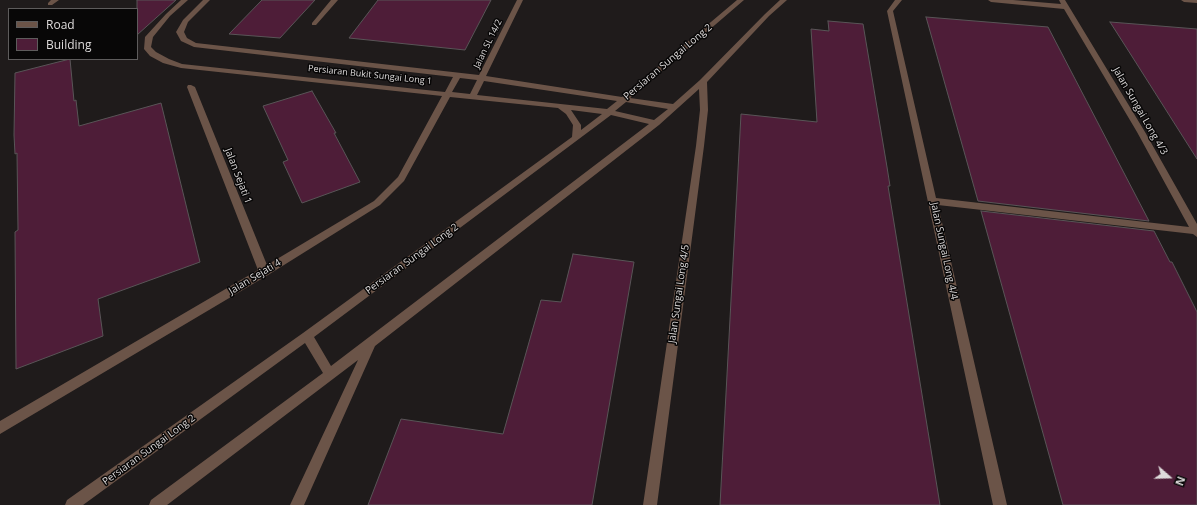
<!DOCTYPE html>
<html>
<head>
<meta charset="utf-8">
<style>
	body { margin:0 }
	#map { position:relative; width:1197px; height:505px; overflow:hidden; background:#1f1b1b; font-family:"Open Sans",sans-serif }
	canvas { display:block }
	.legend { position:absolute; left:8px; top:8px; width:130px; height:52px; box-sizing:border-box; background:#080707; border:1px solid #5e5c5c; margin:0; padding:5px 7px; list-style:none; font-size:12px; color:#dedbdb }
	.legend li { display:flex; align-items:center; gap:8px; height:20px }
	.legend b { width:20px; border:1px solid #5e5c5c }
	.north { position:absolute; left:1149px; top:457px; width:40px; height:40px; -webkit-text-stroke:3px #080707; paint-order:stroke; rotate:110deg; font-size:11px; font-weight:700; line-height:16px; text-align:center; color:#dedbdb }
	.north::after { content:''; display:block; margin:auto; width:14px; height:18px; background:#dedbdb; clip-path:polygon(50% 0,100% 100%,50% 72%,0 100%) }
</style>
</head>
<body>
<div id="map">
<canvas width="1197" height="505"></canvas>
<ul class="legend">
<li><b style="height:5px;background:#6b5448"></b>Road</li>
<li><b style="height:11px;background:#4e1d38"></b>Building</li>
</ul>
<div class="north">N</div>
</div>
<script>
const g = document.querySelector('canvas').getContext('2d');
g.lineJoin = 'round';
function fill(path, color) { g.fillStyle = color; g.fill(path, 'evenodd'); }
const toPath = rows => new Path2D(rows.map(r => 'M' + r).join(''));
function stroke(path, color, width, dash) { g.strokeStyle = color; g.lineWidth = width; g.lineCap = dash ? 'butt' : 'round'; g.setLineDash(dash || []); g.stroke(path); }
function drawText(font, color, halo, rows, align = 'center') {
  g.font = font + ' "Open Sans",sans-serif'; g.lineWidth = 3; g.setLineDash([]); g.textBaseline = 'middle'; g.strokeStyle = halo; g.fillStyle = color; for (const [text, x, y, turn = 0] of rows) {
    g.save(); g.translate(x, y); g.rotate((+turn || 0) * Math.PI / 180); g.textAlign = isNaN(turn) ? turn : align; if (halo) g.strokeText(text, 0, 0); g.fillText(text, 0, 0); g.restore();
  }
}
const building = toPath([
	[137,0,176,0,137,35,137,0],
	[262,0,315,0,280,38,229,34,262,0],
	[378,0,491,0,465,50,349,38,378,0],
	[926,17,1048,27,1149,221,978,201,926,17],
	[828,21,863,24,887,167,890,186,888,186,940,505,720,505,741,114,817,122,811,29,829,31,828,21],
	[1110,22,1197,29,1197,159,1133,58,1110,22],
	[70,59,74,101,76,100,79,126,161,103,200,262,98,299,103,336,16,369,15,232,18,230,17,153,15,154,14,135,15,73,70,59],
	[312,91,336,133,334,133,360,182,302,203,283,162,288,160,263,106,312,91],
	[981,211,1154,231,1170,262,1172,262,1197,312,1197,505,1063,505,981,211],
	[573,254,634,262,592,505,368,505,401,419,503,434,541,300,561,302,573,254]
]);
fill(building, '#4e1d38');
stroke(building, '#595557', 1);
fill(toPath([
	[51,0,59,0,52,5,48,5,48,3,51,0],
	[181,0,188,0,170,16,153,37,151,47,156,52,169,59,182,64,445,92,453,77,194,47,181,41,176,32,183,20,203,0,210,0,188,22,184,32,187,38,196,43,479,75,517,0,523,0,486,76,622,97,737,0,744,0,630,98,673,104,700,80,765,14,780,0,787,0,769,16,707,82,708,110,704,146,657,505,643,505,696,146,700,110,699,89,659,125,375,346,304,505,290,505,358,360,167,505,149,505,151,500,323,373,305,343,83,505,65,505,67,500,303,333,572,137,573,125,566,114,558,108,450,97,404,181,380,205,268,275,0,434,0,421,258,270,187,87,188,85,191,85,195,87,267,265,374,201,398,177,442,96,181,68,163,63,150,56,144,49,145,37,166,14,181,0],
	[460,78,477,80,470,94,452,92,460,78],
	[484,81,617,101,607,109,477,95,484,81],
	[626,102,668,109,654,120,615,111,626,102],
	[571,110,602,114,581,130,581,125,571,110],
	[611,115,649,124,331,366,314,337,611,115],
	[331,0,338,0,316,25,312,25,312,23,331,0],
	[895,0,902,0,893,11,936,198,1189,227,1137,132,1064,9,991,2,988,0,1013,0,1061,4,1059,0,1065,0,1145,132,1197,224,1197,237,1193,234,938,205,1007,505,993,505,887,11,895,0],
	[1181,0,1197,0,1197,3,1184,2,1181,0]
]), '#6b5448');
drawText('9px', '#dedbdb', '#080707', [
	["Jalan SL 14/2",488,44,-64],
	["Persiaran Bukit Sungai Long 1",370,75,6]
]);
drawText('10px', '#dedbdb', '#080707', [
	["Persiaran Sungai Long 2",668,62,-40],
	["Jalan Sungai Long 4/3",1140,111,60],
	["Jalan Sejati 1",238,176,69],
	["Jalan Sungai Long 4/4",944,251,78],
	["Persiaran Sungai Long 2",412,259,-36],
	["Jalan Sejati 4",255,277,-31],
	["Jalan Sungai Long 4/5",679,294,-82],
	["Persiaran Sungai Long 2",149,450,-36]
]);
</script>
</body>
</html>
